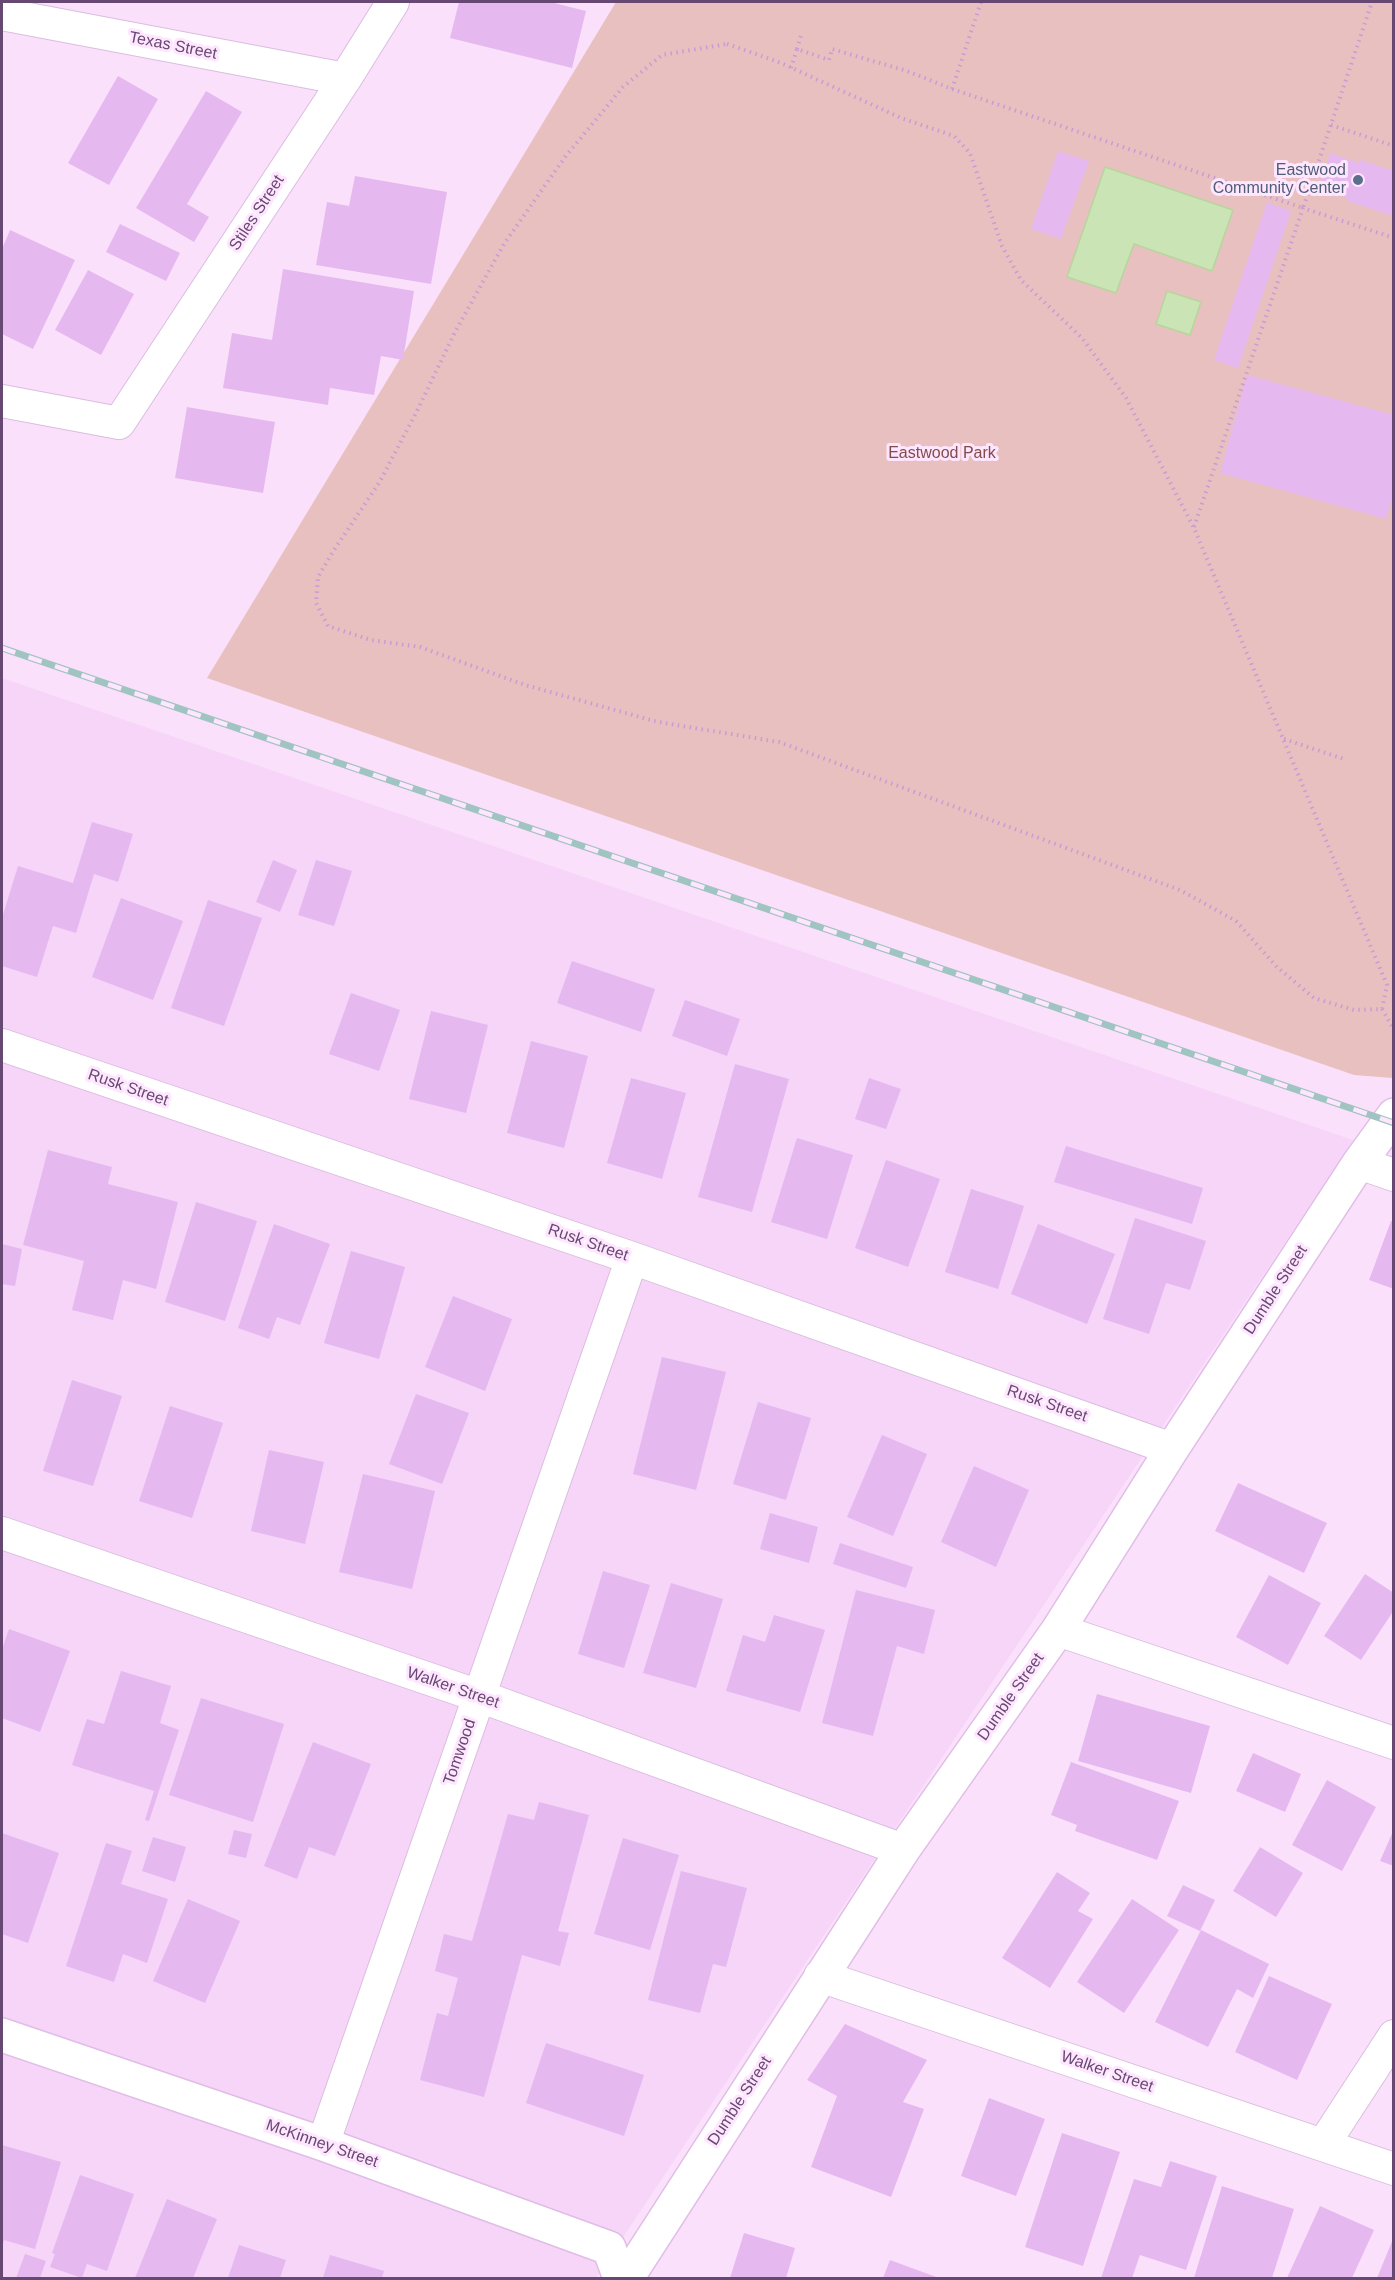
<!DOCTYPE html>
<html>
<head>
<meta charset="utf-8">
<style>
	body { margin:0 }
	#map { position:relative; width:1395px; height:2280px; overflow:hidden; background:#fbe0fb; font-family:Helvetica,sans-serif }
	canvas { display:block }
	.frame { position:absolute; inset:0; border:3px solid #674872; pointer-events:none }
</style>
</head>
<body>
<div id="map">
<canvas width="1395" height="2280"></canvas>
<div class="frame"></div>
</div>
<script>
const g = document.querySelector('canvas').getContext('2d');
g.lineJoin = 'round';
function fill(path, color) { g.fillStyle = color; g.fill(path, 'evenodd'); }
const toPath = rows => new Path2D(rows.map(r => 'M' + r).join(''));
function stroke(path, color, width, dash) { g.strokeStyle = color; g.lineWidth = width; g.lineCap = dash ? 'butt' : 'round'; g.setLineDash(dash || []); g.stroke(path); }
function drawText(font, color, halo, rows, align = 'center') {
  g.font = font + ' Helvetica,sans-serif'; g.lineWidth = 6; g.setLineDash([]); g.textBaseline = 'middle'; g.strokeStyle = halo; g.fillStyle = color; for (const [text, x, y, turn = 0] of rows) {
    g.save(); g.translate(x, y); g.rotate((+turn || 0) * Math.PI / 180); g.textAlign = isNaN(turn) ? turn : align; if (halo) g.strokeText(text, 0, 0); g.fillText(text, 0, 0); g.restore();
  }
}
fill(toPath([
	[2,678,1353,1140,596,2278,2,2278]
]), '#f6d5f8');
fill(toPath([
	[616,2,1393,2,1393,1078,1354,1075,207,678]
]), '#e8c0c0');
const water = toPath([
	[1105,167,1233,210,1212,271,1134,244,1116,293,1067,277,1105,167],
	[1167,291,1201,302,1190,335,1156,324,1167,291]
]);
fill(water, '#cbe4b6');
stroke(water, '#b6d69c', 1.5);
fill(toPath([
	[459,2,550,2,586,11,572,68,450,38],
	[118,76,158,99,109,185,68,163],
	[206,91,242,112,187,204,209,217,194,242,136,208],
	[1058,151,1089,161,1061,239,1031,229],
	[1330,153,1359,163,1360,160,1394,171,1394,216,1347,201,1348,198,1319,189],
	[355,176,447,192,431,284,316,265,327,202,349,206],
	[1267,202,1291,211,1238,368,1214,360],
	[120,224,180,253,166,281,106,252],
	[10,230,75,260,33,349,2,334,2,249],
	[283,269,414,291,403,360,381,356,374,395,330,388,328,405,223,388,232,333,272,340],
	[88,270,134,294,101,355,55,330],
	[1247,375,1394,415,1394,491,1386,519,1220,473],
	[187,407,275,422,263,493,175,478],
	[92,822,133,834,118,882,94,874,76,933,53,926,37,977,2,966,2,918,18,866,73,883],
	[273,860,297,870,280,912,256,902],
	[316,860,352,871,334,926,298,915],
	[121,898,183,921,153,1000,92,977],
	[208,900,262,918,224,1026,171,1008],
	[572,961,655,989,641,1032,557,1003],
	[351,993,400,1010,379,1071,329,1054],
	[685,1000,740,1019,727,1056,672,1036],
	[431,1011,488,1025,466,1113,409,1099],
	[531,1041,588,1056,564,1148,507,1133],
	[735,1064,789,1079,752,1212,698,1197],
	[631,1078,686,1093,662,1179,607,1163],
	[869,1078,901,1089,886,1129,855,1119],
	[797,1138,853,1155,827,1239,771,1222],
	[1066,1146,1203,1188,1192,1224,1054,1182],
	[48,1150,112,1167,108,1184,178,1202,156,1289,123,1280,113,1320,72,1310,84,1261,23,1245],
	[886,1160,940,1179,908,1267,855,1248],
	[971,1189,1024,1206,998,1289,945,1272],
	[196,1202,257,1221,225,1321,165,1302],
	[1135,1218,1206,1241,1190,1290,1166,1283,1149,1334,1103,1319],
	[1391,1221,1394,1222,1394,1289,1369,1280],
	[274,1224,330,1244,300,1325,277,1317,269,1339,238,1328],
	[1038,1224,1115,1254,1087,1324,1011,1294],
	[2,1244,22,1249,15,1286,2,1284],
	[351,1251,405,1267,379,1359,324,1343],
	[453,1296,512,1319,485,1391,425,1367],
	[662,1357,726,1372,696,1490,633,1474],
	[72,1380,122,1396,93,1486,43,1471],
	[416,1394,469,1413,442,1484,389,1464],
	[758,1402,811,1418,786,1500,733,1484],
	[170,1406,223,1423,192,1518,139,1501],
	[882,1435,927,1454,893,1536,847,1517],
	[269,1450,324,1462,305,1544,251,1531],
	[974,1466,1029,1490,996,1567,941,1542],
	[363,1474,435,1491,412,1589,339,1572],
	[1238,1483,1327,1523,1304,1573,1215,1531],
	[770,1513,818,1527,809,1563,760,1549],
	[840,1543,913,1567,906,1588,833,1564],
	[603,1571,650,1585,624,1668,578,1654],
	[1365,1574,1394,1593,1394,1610,1361,1660,1324,1636],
	[1269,1575,1321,1603,1288,1665,1236,1637],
	[671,1583,723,1599,696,1688,643,1673],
	[856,1590,935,1610,924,1654,897,1646,873,1736,822,1723],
	[774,1615,825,1630,800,1712,726,1691,743,1635,765,1642],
	[9,1629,70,1651,40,1732,2,1718,2,1649],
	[121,1671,171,1686,160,1723,179,1730,149,1821,145,1820,154,1791,72,1765,87,1719,104,1724],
	[1097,1694,1210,1726,1191,1793,1078,1761],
	[201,1698,284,1724,253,1822,169,1795],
	[313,1742,371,1764,335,1856,309,1847,297,1879,264,1866],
	[1253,1753,1301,1774,1285,1812,1236,1791],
	[1071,1762,1179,1801,1157,1860,1075,1831,1077,1825,1051,1815],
	[1327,1780,1376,1807,1342,1871,1292,1845],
	[539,1802,589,1815,558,1931,569,1933,560,1966,522,1955,484,2097,420,2080,437,2013,448,2016,458,1978,435,1971,444,1934,472,1941,508,1814,534,1820],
	[1394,1829,1394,1866,1380,1861],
	[234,1830,252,1834,246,1858,228,1854],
	[2,1833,59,1853,28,1943,2,1934],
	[153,1837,186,1847,175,1882,142,1871],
	[623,1838,679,1855,650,1950,594,1934],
	[106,1843,132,1851,121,1884,168,1899,147,1963,123,1954,114,1982,66,1966],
	[1260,1847,1303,1873,1276,1917,1233,1891],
	[681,1871,747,1888,726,1967,713,1964,700,2013,648,2000],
	[1057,1872,1090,1893,1078,1911,1093,1919,1050,1988,1002,1958],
	[1183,1885,1215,1900,1200,1931,1167,1916],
	[188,1899,240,1921,205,2003,153,1981],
	[1132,1899,1179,1930,1124,2013,1077,1982],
	[1201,1930,1269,1964,1253,1998,1237,1989,1208,2047,1155,2022],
	[1269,1976,1332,2004,1297,2080,1235,2052],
	[845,2024,927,2060,903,2102,924,2109,891,2197,811,2167,837,2096,807,2080],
	[546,2043,644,2075,624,2136,526,2103],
	[989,2098,1045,2119,1016,2196,961,2176],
	[1062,2133,1120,2152,1083,2266,1025,2247],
	[2,2145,61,2162,35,2249,4,2240,2,2248],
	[1170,2161,1217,2176,1186,2270,1140,2255,1132,2278,1101,2278,1134,2179,1161,2187],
	[80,2175,134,2194,107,2271,87,2264,82,2278,50,2267,55,2254,52,2253],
	[1222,2186,1294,2209,1272,2278,1194,2278],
	[167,2199,217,2219,193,2278,135,2278],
	[1320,2206,1374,2230,1352,2278,1287,2278],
	[744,2233,795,2248,786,2278,730,2278],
	[1393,2239,1394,2278,1377,2278],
	[239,2245,286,2260,280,2278,228,2278],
	[25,2254,46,2261,40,2278,16,2278],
	[330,2255,384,2271,382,2278,323,2278],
	[890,2260,939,2278,883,2278]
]), '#e5b9f0');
const street = toPath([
	[2,14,345,79],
	[2,401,119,423,345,79,393,2],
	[2,1045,632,1258,1172,1449],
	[1359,1163,1394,1175],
	[2,1533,479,1696,903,1850],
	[1058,1630,1394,1743],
	[820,1976,1394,2169],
	[323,2144,632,1258],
	[1323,2145,1394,2036]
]);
const secondary = toPath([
	[2,2035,323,2144,609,2248,620,2278],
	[627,2278,903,1850,1058,1630,1172,1449,1359,1163,1394,1115]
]);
stroke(street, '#dabddf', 34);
stroke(secondary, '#e0bde6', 36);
stroke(toPath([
	[727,44,781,63,901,118,954,136,970,153,1002,246,1021,280,1082,338,1126,398,1194,528,1387,985,1382,1009,1354,1010,1314,998,1277,967,1236,921,1180,890,779,742,658,722,525,685,420,647,371,640,328,626,316,603,318,577,334,550,379,483,416,413,455,332,504,244,565,157,623,87,662,55,727,44],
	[797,49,801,36],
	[791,68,797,49,829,60,832,49,907,71,952,89,1303,208,1372,2],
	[952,89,981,2],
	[1331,125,1394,146],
	[1194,527,1303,208,1394,238],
	[1284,739,1344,759],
	[1382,1009,1393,1028]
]), '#c89cd4', 4, [1.5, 4.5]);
stroke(street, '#fff', 32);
stroke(secondary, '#fff', 33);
const rail = toPath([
	[2,648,1394,1123]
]);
stroke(rail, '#a0c4c1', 7);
stroke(rail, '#ffe6ff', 4.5, [14]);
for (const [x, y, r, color] of [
	[1358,180,6,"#5c6f8a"]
]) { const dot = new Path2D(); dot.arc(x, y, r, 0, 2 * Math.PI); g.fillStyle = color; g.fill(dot); stroke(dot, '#ffe6ff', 2); }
drawText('16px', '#674872', '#ffe6ff', [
	["Texas Street",173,46,11],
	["Stiles Street",257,213,-57],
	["Rusk Street",128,1088,19],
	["Rusk Street",588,1243,19],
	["Dumble Street",1276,1290,-57],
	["Rusk Street",1047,1404,19],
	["Walker Street",453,1688,19],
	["Dumble Street",1011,1697,-55],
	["Tomwood",460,1752,-71],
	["Walker Street",1107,2072,19],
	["Dumble Street",740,2101,-57],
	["McKinney Street",322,2144,19]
]);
drawText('16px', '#4e5e75', '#ffe6ff', [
	["Eastwood",1346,171],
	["Community Center",1346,189]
], 'right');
drawText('16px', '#834c46', '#ffe6ff', [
	["Eastwood Park",942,454]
]);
</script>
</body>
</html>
